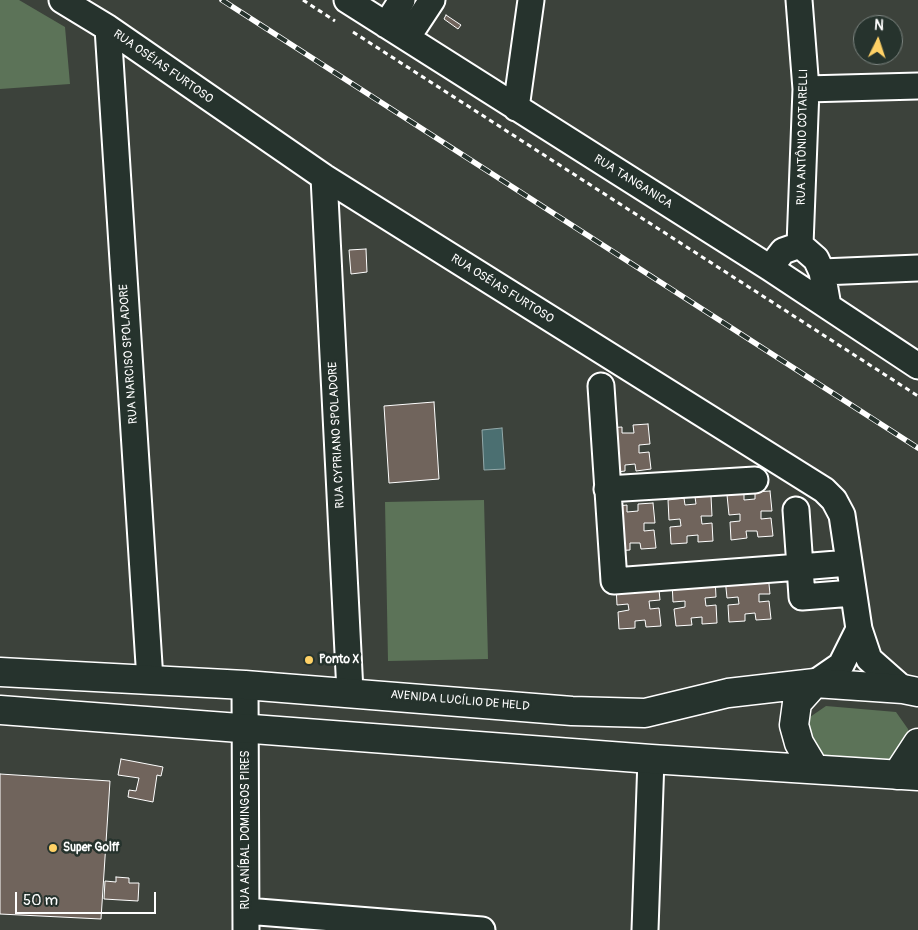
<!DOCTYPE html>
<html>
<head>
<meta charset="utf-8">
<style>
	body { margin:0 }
	#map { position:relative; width:918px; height:930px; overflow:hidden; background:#3c423b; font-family:Pangolin,sans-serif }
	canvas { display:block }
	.north { position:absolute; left:853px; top:15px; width:50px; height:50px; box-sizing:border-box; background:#26332d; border:1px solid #7d8581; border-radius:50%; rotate:4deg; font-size:14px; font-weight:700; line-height:20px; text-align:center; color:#fff }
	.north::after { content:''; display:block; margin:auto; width:18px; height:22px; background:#ffd166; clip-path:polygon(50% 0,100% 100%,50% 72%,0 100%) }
	.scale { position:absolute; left:15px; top:892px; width:141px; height:22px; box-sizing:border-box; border:2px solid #fff; border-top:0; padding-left:6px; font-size:15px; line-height:18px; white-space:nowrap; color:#fff; -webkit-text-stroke:4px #26332d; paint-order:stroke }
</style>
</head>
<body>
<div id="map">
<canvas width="918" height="930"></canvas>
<div class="north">N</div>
<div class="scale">50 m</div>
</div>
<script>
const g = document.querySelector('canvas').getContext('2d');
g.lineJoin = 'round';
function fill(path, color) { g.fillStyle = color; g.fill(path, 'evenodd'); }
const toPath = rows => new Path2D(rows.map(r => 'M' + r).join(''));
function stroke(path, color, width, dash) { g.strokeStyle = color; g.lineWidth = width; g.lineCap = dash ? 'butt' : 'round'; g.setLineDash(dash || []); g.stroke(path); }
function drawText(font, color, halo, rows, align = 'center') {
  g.font = font + ' Pangolin,sans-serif'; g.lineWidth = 5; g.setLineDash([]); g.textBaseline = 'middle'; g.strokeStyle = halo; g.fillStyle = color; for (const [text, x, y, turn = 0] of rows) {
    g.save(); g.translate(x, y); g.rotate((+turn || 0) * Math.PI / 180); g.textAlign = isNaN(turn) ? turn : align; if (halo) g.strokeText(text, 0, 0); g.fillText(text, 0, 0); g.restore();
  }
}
fill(toPath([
	[0,0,19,0,65,27,70,84,0,89],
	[484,500,488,659,388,661,385,502],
	[826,706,896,712,908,729,910,743,896,757,887,762,821,756,805,735,810,717]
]), '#5c7358');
const water = toPath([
	[502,428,505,469,484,470,482,430,502,428]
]);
fill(water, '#4b6f71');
stroke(water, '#93a9aa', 1);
const building = toPath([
	[446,15,461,25,458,29,444,19,446,15],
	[366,249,367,272,351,274,349,250,366,249],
	[434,402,439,479,389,483,384,406,434,402],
	[648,424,650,444,639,445,639,453,649,452,651,469,636,471,635,464,625,465,625,471,609,473,608,455,619,454,618,448,607,448,606,428,622,427,622,433,634,433,633,425,648,424],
	[770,491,772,511,761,511,761,519,771,518,773,536,758,537,757,531,746,531,747,538,731,540,730,522,740,521,740,514,729,515,727,495,744,494,744,500,755,499,755,492,770,491],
	[711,496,712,516,701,516,702,524,712,523,713,541,698,542,698,535,687,536,687,543,671,544,670,527,681,526,680,519,669,520,668,500,684,498,685,505,696,504,695,497,711,496],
	[653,503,655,523,644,523,644,531,654,530,656,548,641,549,640,543,630,543,630,550,614,551,613,534,624,533,623,526,612,527,610,507,627,505,627,512,638,511,638,504,653,503],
	[768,574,770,594,759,594,759,602,769,601,771,619,756,620,755,613,745,614,745,621,729,622,728,605,739,604,738,597,727,598,725,578,768,574],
	[715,577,716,597,705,598,706,606,716,605,717,623,702,624,702,617,691,618,692,625,676,626,674,609,685,607,685,601,673,602,672,582,715,577],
	[658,580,660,600,649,601,650,609,659,608,661,626,646,627,645,620,635,621,635,628,619,629,618,612,629,610,628,604,617,605,616,585,658,580],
	[121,759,163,767,161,776,157,775,153,802,128,797,129,790,136,791,139,778,118,775,121,759],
	[0,774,110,781,101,919,0,914,0,774],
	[116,877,129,878,129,883,139,883,138,901,104,899,105,881,116,882,116,877]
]);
fill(building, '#70645c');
stroke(building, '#fff', 1);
const minor = toPath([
	[62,0,108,28,324,177,824,490,834,500,842,515,859,629,869,659,903,689],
	[347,0,770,268,918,366],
	[799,0,806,89,800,245],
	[386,25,402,0],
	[108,28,150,680],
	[407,38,432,0],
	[806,89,918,86],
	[516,108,531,0],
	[324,177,350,692],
	[770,268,783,251,800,245,816,259,822,272,828,306],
	[822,272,918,268],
	[601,386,614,581,800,567,802,597,853,593],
	[607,489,755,480],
	[796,510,800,567,849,563],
	[815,683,841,665,859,629],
	[245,685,246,930],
	[246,911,482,930],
	[645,930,651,759]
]);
const major = toPath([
	[0,672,245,685,572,711,645,713,728,693,815,683,903,689,918,692],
	[0,710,651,759,918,776],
	[814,768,799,743,794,725,797,703,815,683],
	[897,775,918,743]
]);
stroke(minor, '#fff', 29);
stroke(major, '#fff', 31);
stroke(toPath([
	[303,0,335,21],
	[353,32,918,396]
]), '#fff', 3, [5, 4]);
stroke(minor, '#26332d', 25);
stroke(major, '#26332d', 28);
const rail = toPath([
	[222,0,918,448]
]);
stroke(rail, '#fff', 5.5);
stroke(rail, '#26332d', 4, [11]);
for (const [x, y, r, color] of [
	[309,660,5,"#ffd166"],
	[53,848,5,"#ffd166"]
]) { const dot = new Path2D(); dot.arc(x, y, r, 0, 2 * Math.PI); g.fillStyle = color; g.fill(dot); stroke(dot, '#26332d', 2); }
drawText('12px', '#fff', '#26332d', [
	["RUA OSÉIAS FURTOSO",163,67,35],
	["RUA ANTÔNIO COTARELLI",803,137,-89],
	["RUA TANGANICA",633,182,32],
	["RUA OSÉIAS FURTOSO",502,289,32],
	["RUA NARCISO SPOLADORE",129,354,-94],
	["RUA CYPRIANO SPOLADORE",337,435,-93],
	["AVENIDA LUCÍLIO DE HELD",460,701,5],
	["RUA ANÍBAL DOMINGOS PIRES",246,830,-90]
]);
drawText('bold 12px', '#fff', '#26332d', [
	["Ponto X",319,660],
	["Super Golff",63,848]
], 'left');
</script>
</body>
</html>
